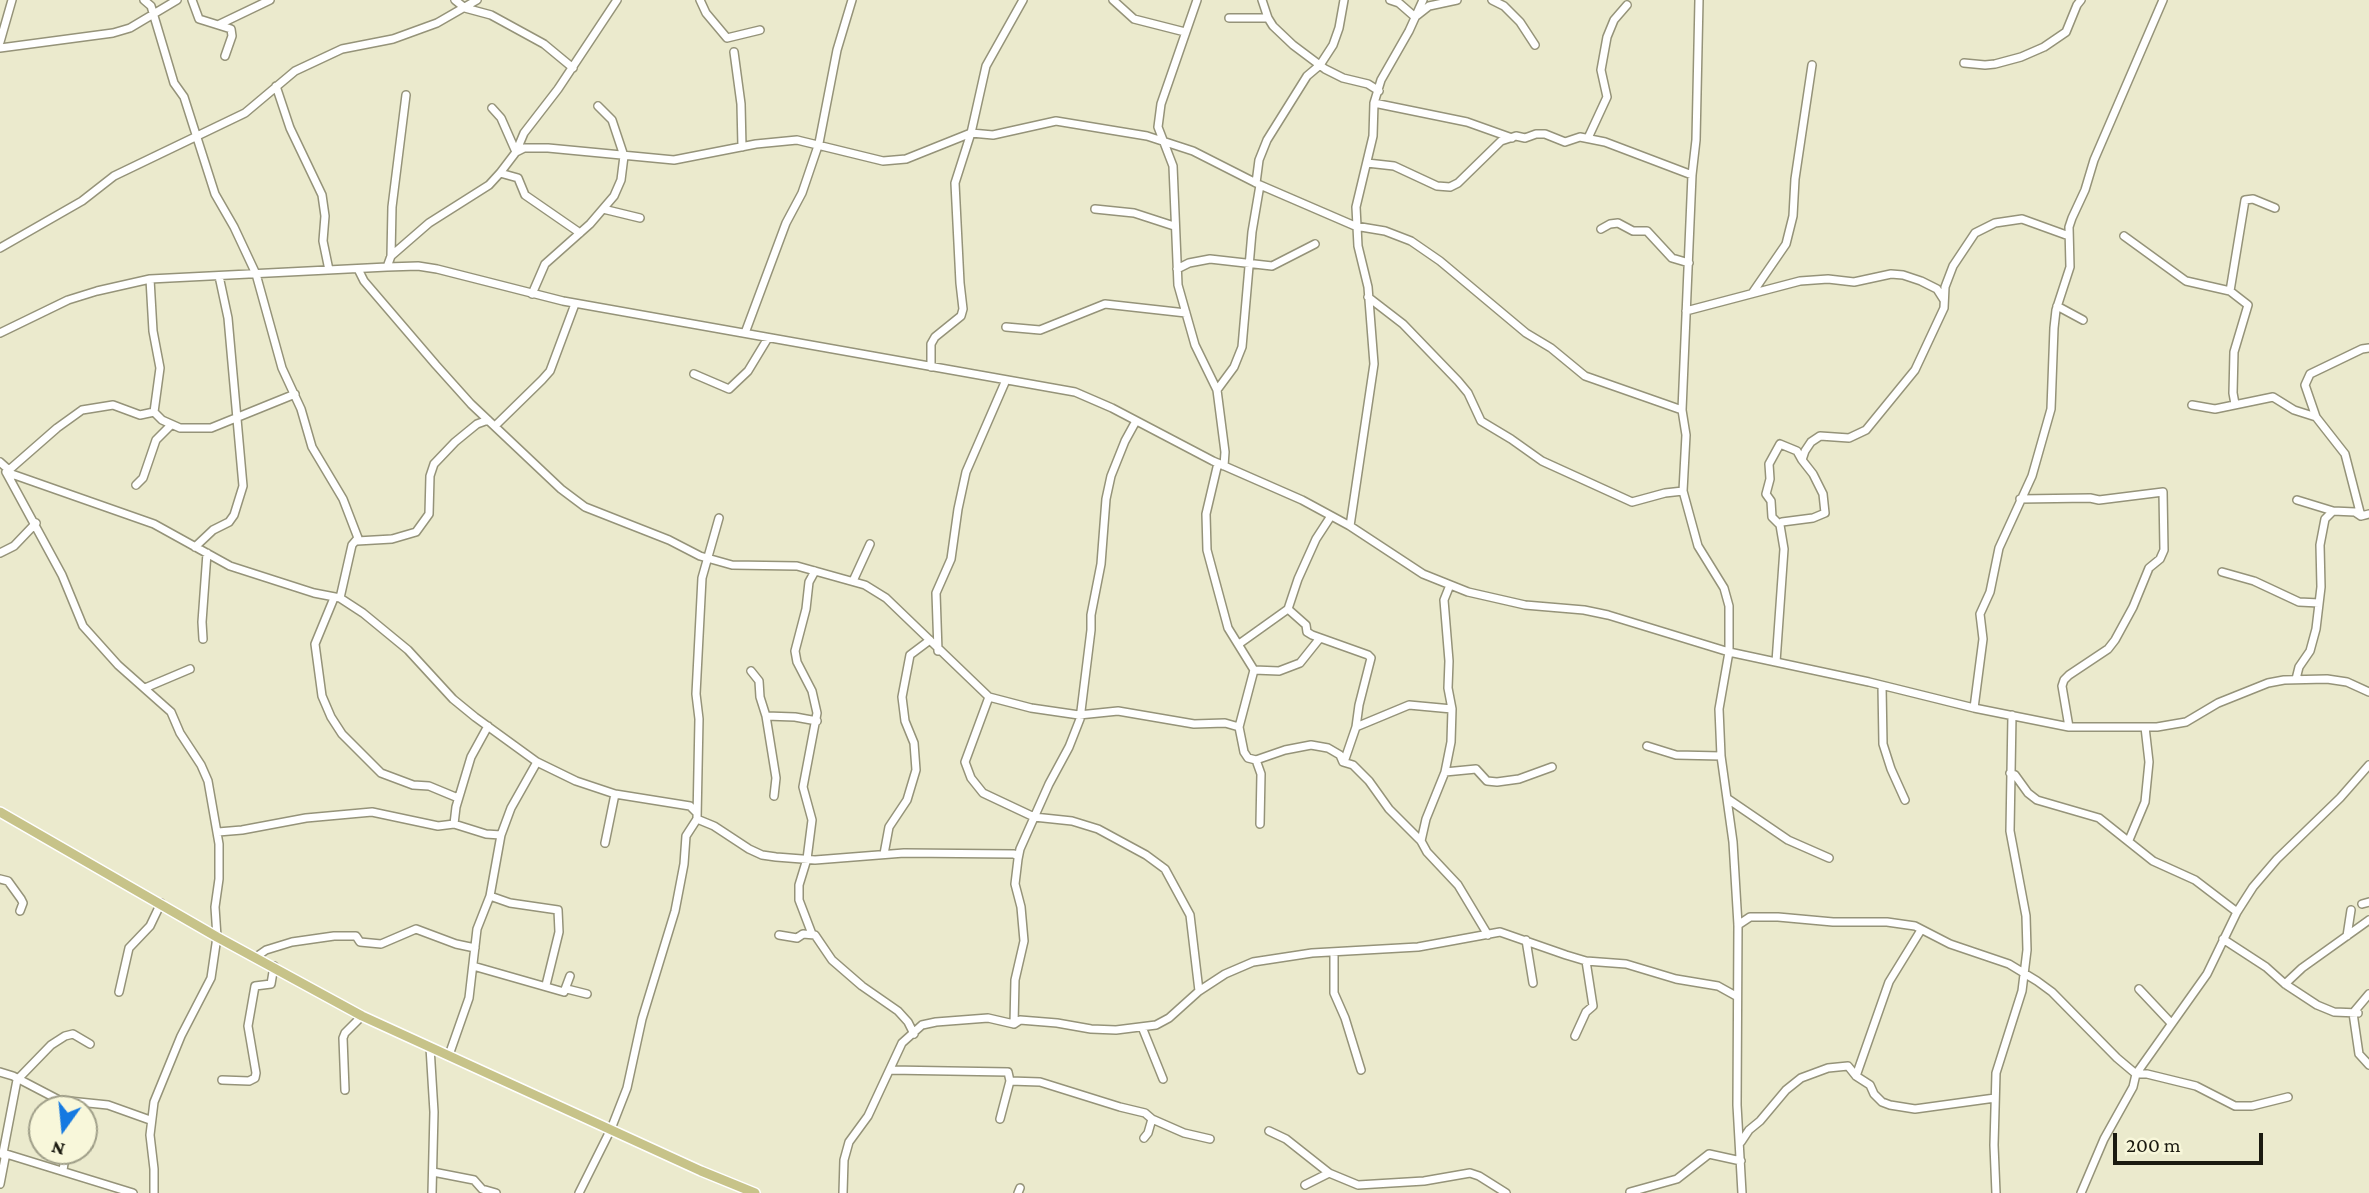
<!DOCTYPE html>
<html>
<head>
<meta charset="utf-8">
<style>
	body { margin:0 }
	#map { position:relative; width:2369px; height:1193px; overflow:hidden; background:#ebeacd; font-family:"Crimson Pro",serif }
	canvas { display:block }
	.north { position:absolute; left:28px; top:1095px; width:70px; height:70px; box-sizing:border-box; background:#f8f7da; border:2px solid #a09f89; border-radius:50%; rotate:195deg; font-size:19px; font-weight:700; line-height:28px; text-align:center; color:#1b1a10 }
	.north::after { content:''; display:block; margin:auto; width:24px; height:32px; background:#1579e1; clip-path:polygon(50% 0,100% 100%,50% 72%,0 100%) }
	.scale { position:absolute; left:2113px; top:1133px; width:150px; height:32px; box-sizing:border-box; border:4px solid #1b1a10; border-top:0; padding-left:9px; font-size:21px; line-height:24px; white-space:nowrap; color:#1b1a10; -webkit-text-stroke:5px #f8f7da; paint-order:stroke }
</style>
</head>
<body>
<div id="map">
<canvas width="2369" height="1193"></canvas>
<div class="north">N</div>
<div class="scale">200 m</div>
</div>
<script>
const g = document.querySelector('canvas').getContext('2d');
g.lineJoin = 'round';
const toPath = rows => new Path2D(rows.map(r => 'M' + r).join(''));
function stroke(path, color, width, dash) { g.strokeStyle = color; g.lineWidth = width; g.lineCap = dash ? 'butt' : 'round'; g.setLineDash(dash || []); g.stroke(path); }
const minor = toPath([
	[144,0,151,6,174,83,184,97,215,194,234,227,256,274,282,368,301,409,312,447,343,499,358,538,352,545,340,598],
	[192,0,199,19,231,29,232,36,225,56],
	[455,0,465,8,491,15,544,44,573,68],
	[700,0,706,13,727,38,760,30],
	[1113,0,1134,19,1185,32],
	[1197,0,1161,104,1158,127,1173,166,1178,285,1195,345,1217,390,1225,452,1224,466],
	[1262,0,1268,18,1273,26,1293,45,1325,69,1343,78,1368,84,1379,91],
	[1390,0,1399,3,1415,17,1429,6,1457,0],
	[1492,0,1504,6,1520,22,1535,45],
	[1699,0,1696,140,1692,175,1682,410,1686,435,1683,491,1698,546,1724,588,1729,606,1729,652,1719,709,1721,756,1733,842,1738,925,1737,1105,1742,1193],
	[1229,18,1268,18],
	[220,24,270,0],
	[0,42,12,0],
	[0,48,113,33,130,28,177,0],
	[734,52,741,104,742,147],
	[1964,63,1985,65,1995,64,2021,57,2044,47,2066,32,2077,5,2081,0],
	[276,86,290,128,322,195,325,216,323,241,329,270],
	[1374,103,1467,122,1512,138],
	[492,108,501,118,516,152,524,148,548,148,674,160,756,144,797,140,883,161,906,159,971,133,993,135,1056,121,1147,136,1193,151,1260,185,1355,226,1385,231,1411,241,1440,261,1526,333,1551,348,1585,376,1682,410],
	[1588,138,1607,97,1601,70,1607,37,1614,20,1627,5],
	[1367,163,1394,166,1437,186,1450,187,1458,183,1501,141,1516,136,1525,138,1536,134,1545,134,1565,142,1580,137,1605,142,1692,175],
	[500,173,518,178,525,195,580,233],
	[1256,183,1259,160,1267,140,1307,76,1320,65,1333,45,1339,28,1344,0],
	[603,209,640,218],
	[1095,209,1134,213,1174,226],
	[1601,229,1610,224,1618,223,1633,231,1647,231,1672,258,1689,263],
	[2124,236,2186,281,2230,291,2248,305,2234,352,2233,393,2235,404],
	[0,248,82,201,114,176,245,113,295,71,342,49,393,39,437,23,477,0],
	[391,256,392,207,406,95],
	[387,267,391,256,429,223,489,185,500,173,516,152,524,133,558,89,617,0],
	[358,269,364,281,436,365,471,404,561,489,585,507,669,540,700,556,732,565,797,566,865,585,886,598,989,697,1031,708,1079,715,1118,711,1194,724,1225,723,1239,727,1254,670,1228,628,1207,550,1206,514,1218,463],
	[1177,269,1189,263,1210,259,1272,266,1315,244],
	[150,279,153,331,160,368,154,412,162,420,180,428,211,428,295,394],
	[2230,291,2245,200,2253,199,2275,208],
	[1753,292,1786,244,1793,216,1795,179,1812,65],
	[532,294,545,264,590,224,614,196,621,180,624,156,612,120,598,106],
	[1368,297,1403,324,1458,381,1468,393,1481,421,1511,439,1542,461,1632,502,1665,493,1683,491],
	[2057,306,2083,320],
	[1686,311,1800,281,1828,279,1854,282,1891,274,1903,275,1921,281,1937,289,1944,300],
	[1006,327,1040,330,1105,304,1186,313],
	[0,333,68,300,97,291,150,279,387,267,418,266,437,269,563,301,1075,392,1112,408,1213,461,1302,500,1350,526,1423,574,1468,592,1525,605,1584,610,1608,615,1729,652,1869,682,1974,708,2069,727,2157,727,2186,722,2218,703,2268,683,2284,680,2327,679,2347,682,2369,692],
	[745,333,786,223,802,193,819,143,837,50,852,0],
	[931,367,931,344,935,337,961,316,963,309,960,283,955,183,971,133,986,66,1023,0],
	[694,374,729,389,748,371,768,338],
	[1217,390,1234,367,1242,347,1252,232,1260,185],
	[2192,405,2215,409,2273,397,2294,410,2316,417],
	[496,425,542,380,550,371,575,304],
	[0,462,9,470,6,472,62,575,83,626,118,665,171,712,180,733,201,765,208,781,219,844,219,879,215,907,217,937,211,978,181,1036,154,1102,150,1135,154,1169,154,1193],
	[9,470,57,428,82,410,113,405,140,415,154,412],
	[6,472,154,524,230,566,314,593,340,598,363,613,408,650,453,699,475,717,537,762,576,781,615,794,690,806,697,813],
	[136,485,143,478,156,440,171,425],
	[2020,499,2090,498,2099,500,2163,492,2164,550,2160,559,2149,568,2133,607,2115,640,2108,649,2069,675,2064,680,2062,686,2069,727],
	[2297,500,2333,511],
	[1331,516,1316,539,1298,579,1288,609,1306,625,1307,632,1312,635,1368,655,1371,658,1359,705,1356,727,1344,762],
	[2361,516,2345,454,2316,417,2305,385,2310,374,2362,349,2369,348],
	[1780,525,1782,522,1813,518,1825,513,1823,494,1813,474,1802,460,1805,451,1811,442,1820,436,1849,438,1866,430,1915,370,1944,308,1945,287,1953,266,1975,233,1995,223,2022,219,2069,236],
	[1350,526,1374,364,1368,287,1358,246,1356,207,1373,136,1374,103,1381,80,1409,31,1423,0],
	[357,541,392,539,416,532,429,514,430,476,434,464,455,442,477,424,488,420],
	[195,547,213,530,229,522,234,515,243,486,228,318,219,276],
	[0,553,14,546,36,523],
	[2222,572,2254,581,2299,602,2319,603],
	[853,581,870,544],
	[334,598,315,644,322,696,331,717,342,734,381,773,413,785,429,786,458,798],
	[203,639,202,622,207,553],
	[1239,644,1288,609],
	[938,651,936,593,951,559,958,509,966,472,1006,380],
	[1776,662,1784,549,1780,525,1772,517,1771,501,1766,494,1770,479,1769,464,1780,444,1797,451,1802,460],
	[1254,670,1279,671,1300,663,1320,638],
	[751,671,759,681,760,697,766,716,776,778,774,796],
	[2296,679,2299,667,2310,651,2316,629,2321,587,2320,545,2325,519,2333,511,2355,512,2361,516,2369,514],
	[1882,686,1883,744,1891,769,1905,800],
	[145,688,190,669],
	[989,697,965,762,971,778,983,793,1034,817,1072,821,1098,829,1146,855,1165,869,1190,915,1199,991],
	[1974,708,1983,639,1980,614,1990,592,1999,548,2032,476,2051,409,2054,328,2056,310,2070,267,2069,227,2072,218,2085,190,2094,160,2163,0],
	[766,716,795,717,817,721],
	[1239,727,1244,752,1248,758,1256,760,1285,750,1311,745,1328,748,1340,755,1343,762,1353,765,1369,781,1389,809,1421,841,1427,852,1458,885,1488,935],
	[1356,727,1409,705,1452,709],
	[1647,746,1676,755,1721,756],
	[1256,760,1261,774,1260,824],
	[1445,772,1476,769,1487,781,1497,782,1519,779,1552,767],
	[2010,773,2015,775,2028,793,2037,800,2099,818,2153,861,2195,880,2237,912],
	[1728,799,1788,840,1829,858],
	[697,819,714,826,749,849,762,855,776,857,815,860,904,853,1014,854,1018,856],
	[454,824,456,807,471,757,488,726],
	[218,832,242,830,306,818,372,812,438,826,454,824,486,834,501,835],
	[2129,840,2145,802,2149,762,2145,727],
	[1421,841,1426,819,1445,772,1451,742,1452,709,1448,688,1449,661,1444,600,1450,585],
	[605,843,615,794],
	[884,854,889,827,907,800,916,770,914,743,905,721,902,697,910,655,930,640],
	[0,879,8,881,21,899,23,903,20,911],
	[490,896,510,903,558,910,559,932,546,985],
	[2362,904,2369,902],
	[1738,925,1750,917,1778,917,1833,922,1887,922,1915,926,1950,944,2009,964,2037,981,2052,992,2117,1058,2136,1074,2147,1074,2196,1086,2235,1106,2252,1106,2288,1097],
	[812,934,799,900,799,885,807,859,812,820,803,787,817,713,812,691,797,662,795,651,806,609,809,582,815,571],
	[779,935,797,938,803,934,815,935,832,960,862,986,898,1011,908,1022,914,1034],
	[2347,936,2351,910],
	[2223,939,2266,967,2285,984,2317,1005,2334,1012,2358,1013],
	[1526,940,1533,983],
	[1334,952,1334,993,1345,1018,1361,1070],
	[256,957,266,950,292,942,334,936,356,936,360,942,381,944,416,929,456,944,475,948],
	[473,966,564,992,570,976],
	[2285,984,2302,968,2369,920],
	[567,989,587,994],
	[2139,989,2171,1023],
	[119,992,129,948,150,926,161,903],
	[2369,994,2353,1013,2359,1054,2369,1065],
	[1014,1024,1015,980,1024,941,1021,907,1015,884,1018,859,1020,849,1049,784,1069,747,1080,719,1091,630,1091,615,1101,564,1106,499,1111,476,1125,441,1136,421],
	[1142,1027,1163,1079],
	[1575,1036,1586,1012,1593,1006,1586,961],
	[430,1047,434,1112,432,1193],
	[449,1055,469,998,477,929,490,896,501,835,511,808,537,762],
	[890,1070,1008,1072,1010,1081,1000,1119],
	[0,1072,13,1076,59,1100,108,1105,150,1120],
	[1856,1076,1889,982,1921,930],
	[222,1080,249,1081,255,1078,256,1073,248,1026,255,986,271,984,274,966],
	[1010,1081,1040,1082,1120,1107,1145,1113,1152,1119,1148,1133,1144,1138],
	[345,1090,343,1038,345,1033,362,1016],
	[1152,1119,1184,1133,1210,1139],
	[1269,1131,1286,1139,1329,1173,1358,1185,1424,1181,1470,1173,1479,1176,1506,1193],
	[1741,1142,1749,1130,1760,1121,1786,1090,1801,1078,1828,1068,1848,1066,1856,1076,1870,1085,1874,1094,1882,1102,1890,1105,1915,1109,1995,1098],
	[84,1144,89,1145],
	[0,1154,3,1153,17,1080,51,1045,65,1036,73,1034,90,1044],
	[63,1170,66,1151],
	[433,1172,474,1180,482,1189,496,1193],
	[0,1184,5,1158,3,1153,133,1193],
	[1305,1185,1329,1173],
	[1630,1192,1677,1179,1709,1154,1741,1161],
	[579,1193,611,1129,627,1088,642,1019,675,911,684,864,686,836,697,819,699,719,696,694,702,578,719,518],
	[843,1193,844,1160,849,1142,868,1116,902,1043,922,1025,936,1022,988,1018,1014,1024,1020,1020,1057,1023,1091,1029,1116,1030,1156,1025,1169,1018,1199,991,1225,974,1253,962,1312,953,1418,947,1500,932,1566,955,1586,961,1626,964,1676,979,1718,986,1736,996],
	[1018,1193,1020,1188],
	[1996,1193,1994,1145,1996,1073,2022,991,2027,950,2026,916,2010,831,2012,715],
	[2081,1193,2104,1139,2133,1087,2136,1074,2207,974,2237,912,2253,887,2277,859,2340,798,2369,765]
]);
const major = toPath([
	[0,812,217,937,362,1016,701,1171,755,1193]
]);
stroke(minor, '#959379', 10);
stroke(major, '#fff', 12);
stroke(minor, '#fff', 7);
stroke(major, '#c7c389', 9);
</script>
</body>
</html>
